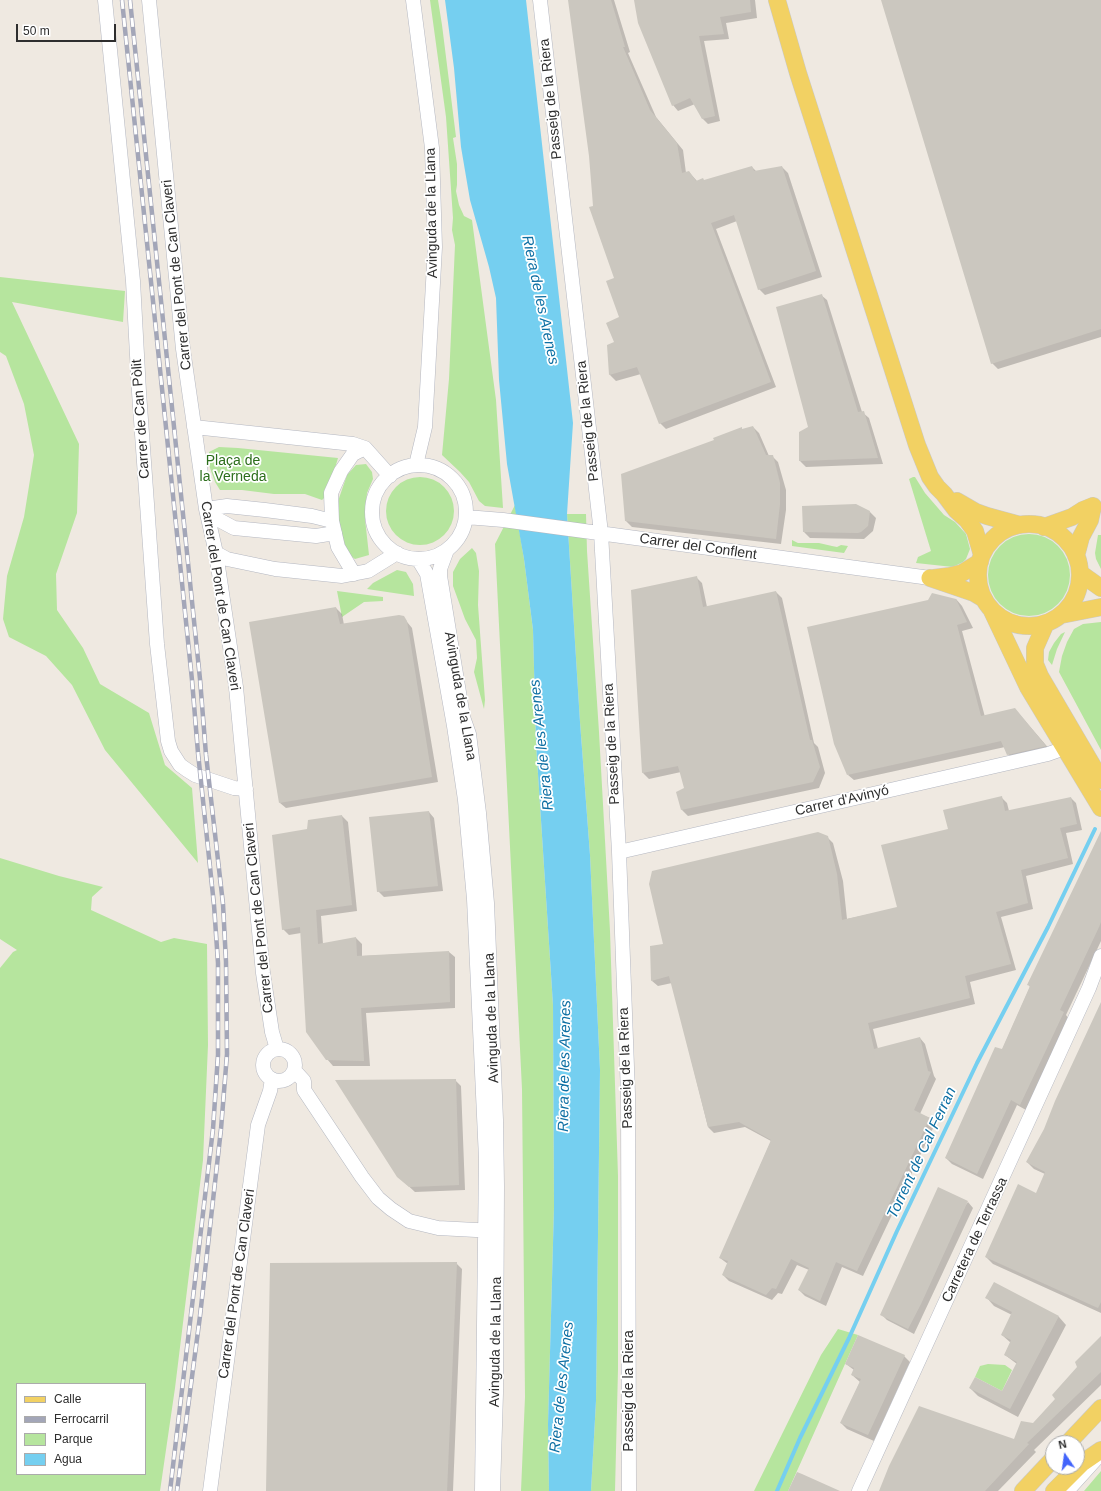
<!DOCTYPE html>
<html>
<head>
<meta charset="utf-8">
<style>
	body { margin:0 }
	#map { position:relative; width:1101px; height:1491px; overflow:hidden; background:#efe9e1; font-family:Arial,sans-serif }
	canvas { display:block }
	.legend { position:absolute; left:16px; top:1383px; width:130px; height:92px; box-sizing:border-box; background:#fff; border:1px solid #ababab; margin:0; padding:5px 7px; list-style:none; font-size:12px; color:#2e2e2e }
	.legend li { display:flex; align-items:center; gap:8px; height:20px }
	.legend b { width:20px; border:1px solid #ababab }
	.north { position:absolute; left:1045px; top:1435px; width:40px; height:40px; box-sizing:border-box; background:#fff; border:1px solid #ababab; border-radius:50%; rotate:347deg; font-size:11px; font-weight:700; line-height:16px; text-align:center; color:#2e2e2e }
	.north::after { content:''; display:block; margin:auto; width:14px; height:18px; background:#4264fb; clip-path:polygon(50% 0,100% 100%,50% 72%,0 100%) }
	.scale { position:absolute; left:16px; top:24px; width:100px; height:18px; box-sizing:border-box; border:2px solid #2e2e2e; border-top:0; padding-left:5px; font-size:12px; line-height:14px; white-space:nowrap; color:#2e2e2e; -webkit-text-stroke:3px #fff; paint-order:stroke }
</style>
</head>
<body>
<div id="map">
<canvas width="1101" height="1491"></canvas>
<ul class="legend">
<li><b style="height:5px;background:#f2d163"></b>Calle</li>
<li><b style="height:5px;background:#a3a6b8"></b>Ferrocarril</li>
<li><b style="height:11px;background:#b6e59e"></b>Parque</li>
<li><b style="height:11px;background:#75cff0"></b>Agua</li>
</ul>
<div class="north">N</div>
<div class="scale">50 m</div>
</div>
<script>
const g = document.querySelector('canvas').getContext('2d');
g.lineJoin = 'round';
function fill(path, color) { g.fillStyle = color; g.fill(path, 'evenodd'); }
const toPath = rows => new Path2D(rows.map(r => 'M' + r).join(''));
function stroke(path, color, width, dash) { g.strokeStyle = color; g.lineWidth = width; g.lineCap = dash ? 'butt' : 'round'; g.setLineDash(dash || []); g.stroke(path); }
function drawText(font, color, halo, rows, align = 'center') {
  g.font = font + ' Arial,sans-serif'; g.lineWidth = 3.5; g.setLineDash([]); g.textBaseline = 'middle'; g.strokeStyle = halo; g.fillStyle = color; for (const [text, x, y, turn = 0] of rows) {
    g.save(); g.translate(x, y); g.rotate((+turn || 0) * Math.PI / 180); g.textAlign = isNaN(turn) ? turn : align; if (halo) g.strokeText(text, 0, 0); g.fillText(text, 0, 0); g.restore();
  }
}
fill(toPath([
	[430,0,438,0,442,25,456,137,453,138,457,164,457,185,456,191,459,205,464,216,472,220,496,400,503,508,485,506,479,501,469,482,460,472,442,455,449,379,455,245,452,230,453,218,446,117],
	[0,277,125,291,123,322,12,302,79,444,77,513,56,574,57,610,83,648,100,684,149,713,165,765,192,788,198,863,105,750,72,685,46,656,9,637,3,619,7,576,24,517,34,455,24,404,6,356,0,352],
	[219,447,238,448,338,458,327,495,322,500,305,494,274,494,242,490,220,490,215,482,209,465,209,452],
	[366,464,372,472,373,479,367,493,365,519,369,555,355,559,347,553,339,531,336,507,347,475,356,465],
	'386 511a34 34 0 1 1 68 0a34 34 0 1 1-68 0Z',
	[913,477,915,477,925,493,944,515,955,522,966,534,970,549,966,559,963,562,953,567,916,563,918,557,931,551,909,479],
	[515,505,524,559,533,630,536,743,553,1005,554,1207,548,1424,549,1491,521,1491,525,1397,522,1089,495,544],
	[567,514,586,514,587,551,599,732,610,931,618,1176,618,1369,615,1491,591,1491,596,1401,600,1070,590,855,580,722],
	'988 575a41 41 0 1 1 82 0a41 41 0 1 1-82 0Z',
	[1098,535,1101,535,1101,569,1096,559,1095,553],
	[792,540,798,543,819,543,832,546,837,547,841,545,848,546,844,553,792,546],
	[472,548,476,553,479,571,478,605,485,700,484,709,474,672,477,658,476,640,465,619,453,586,453,572,460,559],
	[397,570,406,572,413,584,414,596,367,589,373,583],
	[337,591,383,597,383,601,364,602,342,617],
	[1101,622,1101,750,1059,672,1062,656,1067,642,1074,629,1083,624],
	[1065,632,1057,649,1052,665,1048,660,1049,652,1054,643,1061,634],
	[0,858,59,876,103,887,92,897,91,910,161,942,174,938,207,944,208,1045,203,1160,175,1388,160,1491,0,1491,0,968,13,952,17,950,0,939],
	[17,1384,145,1384,145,1474,17,1474],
	[838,1329,858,1335,788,1491,754,1491,821,1355],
	[988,1364,1005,1365,1012,1370,1002,1391,975,1377,980,1366],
	[1101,1471,1101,1491,1084,1491]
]), '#b6e59e');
fill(toPath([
	[445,0,526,0,573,423,567,514,580,722,590,855,600,1070,596,1401,591,1491,549,1491,548,1424,554,1207,553,1005,536,743,533,630,524,559,507,464,499,380,496,298,489,267,470,200,461,147,454,68]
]), '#75cff0');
fill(toPath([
	[569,0,614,0,630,52,628,53,656,117,683,150,686,173,689,172,697,181,705,181,752,167,757,172,782,167,788,173,822,277,765,295,759,289,737,221,716,229,776,387,666,429,660,423,641,374,616,381,610,375,608,346,615,343,620,318,615,278,594,206,590,155],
	[635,0,755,0,757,18,726,23,729,39,704,41,720,121,708,124,702,118,695,104,678,111,673,105],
	[882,0,1101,0,1101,337,998,369,992,363],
	[821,295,827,300,862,412,869,418,883,464,806,467,800,461,809,427],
	[753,427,759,433,769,456,772,456,778,462,786,490,786,510,781,544,632,527,626,521,715,441,741,428,743,430],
	[870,512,876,518,873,531,864,539,810,538,804,532],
	[696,577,702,583,707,607,776,592,782,598,814,743,818,747,825,773,819,788,688,816,682,810,685,788,681,772,649,779,643,773],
	[956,599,962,606,973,628,962,631,985,717,1015,709,1051,751,1014,760,1008,754,1005,747,854,780,848,775],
	[336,608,342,614,344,625,403,617,412,628,438,782,286,808,280,803],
	[1001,797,1007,803,1009,811,1071,798,1076,803,1082,830,1066,833,1073,864,1026,876,1033,909,1001,917,1016,970,970,982,975,1004,873,1029,878,1049,920,1038,925,1044,934,1076,936,1079,920,1114,930,1118,935,1124,863,1276,842,1267,826,1306,805,1296,799,1290,809,1270,797,1265,782,1294,778,1293,772,1300,729,1281,723,1275,728,1264,720,1258,771,1141,745,1127,714,1133,708,1127,672,983,658,986,652,981,664,945,827,837,833,843,843,881,847,919,898,908,949,830],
	[429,812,434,818,443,891,384,897,378,891],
	[342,816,348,822,357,911,321,916,323,944,356,938,362,944,362,956,449,952,455,957,455,1008,366,1013,370,1066,333,1066,327,1059,301,933,289,935,283,929,308,830],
	[1101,846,1101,941,1066,1015,1069,1019,1026,1110,1017,1105,983,1179,952,1164,946,1158,1002,1050,1030,987,1028,984],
	[1101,1005,1101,1313,993,1264,986,1257,1037,1194,1045,1174,1034,1169,1027,1162,1045,1129],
	[455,1080,461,1086,465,1190,415,1192,404,1182],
	[968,1202,973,1208,914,1334,887,1320,881,1314],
	[456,1263,462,1269,453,1491,267,1491],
	[987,1298,1059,1317,1066,1325,1018,1417,978,1396,970,1388,1002,1392,1017,1364,1005,1355,1011,1343,1002,1335,1012,1315,994,1306],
	[1101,1343,1101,1385,1034,1450,1036,1452,998,1491,880,1491,1014,1440,1034,1424,1056,1399],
	[904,1356,910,1362,874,1441,847,1429,841,1423,860,1382,852,1375,854,1370,846,1364]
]), '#0003');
stroke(toPath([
	[777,1491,800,1438,849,1338,897,1231,977,1063,1048,927,1095,829]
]), '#75cff0', 4);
fill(toPath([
	[568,0,611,0,625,47,623,47,650,110,677,143,682,173,689,171,696,181,703,178,704,180,752,166,754,171,782,166,816,271,758,290,734,215,711,223,771,382,659,424,637,367,609,375,607,345,614,342,606,323,619,317,606,281,614,278,589,207,593,206,589,156],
	[634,0,750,0,751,12,720,17,724,34,699,36,715,116,702,119,690,98,672,106,638,23],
	[881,0,1101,0,1101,329,991,364],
	[822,294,858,412,864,411,878,458,799,461,799,432,808,427,776,307],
	[753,426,766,455,773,455,780,483,780,504,776,539,625,521,621,474,714,440,713,438,742,427,742,429],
	[856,504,870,511,868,526,861,532,858,533,803,532,802,506],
	[697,576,703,607,776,591,810,740,812,740,820,767,813,782,681,810,676,792,684,788,678,766,642,773,631,590],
	[932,593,956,599,967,622,957,625,981,716,1015,708,1046,746,1007,755,1001,741,847,775,834,744,807,627,928,600],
	[336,607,340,624,399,615,404,616,407,621,432,777,279,803,249,622],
	[1002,796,1005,811,1071,797,1077,824,1060,828,1068,858,1021,870,1028,903,996,912,1011,964,965,976,970,998,868,1023,874,1049,920,1037,928,1071,931,1072,914,1110,930,1118,857,1271,836,1262,820,1301,798,1290,809,1268,791,1259,776,1289,772,1288,766,1295,722,1275,728,1261,719,1258,771,1140,739,1122,708,1127,669,976,651,981,650,946,663,944,649,884,652,871,818,832,828,836,837,874,842,920,897,907,881,845,948,829,943,810],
	[429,811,438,886,377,892,369,817],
	[342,815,352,905,316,910,318,944,356,937,357,956,449,951,450,1002,361,1008,364,1061,326,1060,306,1032,300,927,282,930,272,835,307,829,308,820],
	[1101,831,1101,922,1099,927,1060,1010,1064,1012,1020,1105,1011,1100,977,1174,945,1158,995,1047,1002,1049,1030,986,1027,985],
	[1101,1002,1101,1302,1098,1308,985,1257,1018,1184,1036,1193,1045,1172,1026,1162,1044,1129,1055,1101],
	[456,1079,459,1185,409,1187,397,1177,335,1080],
	[938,1187,968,1201,921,1304,908,1329,880,1315],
	[457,1262,447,1491,266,1491,270,1263],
	[994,1282,1059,1316,1010,1409,969,1388,975,1377,1002,1391,1017,1362,1004,1355,1011,1340,1001,1335,1012,1312,985,1298],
	[858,1335,905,1355,868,1435,840,1423,861,1379,851,1375,854,1368,845,1364],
	[1101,1336,1101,1372,1027,1443,1029,1444,985,1491,879,1491,889,1466,919,1406,1014,1439,1021,1421,1033,1423,1055,1399,1052,1395,1077,1367,1075,1362],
	[797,1472,802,1474,840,1491,788,1491]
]), '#cbc7bf');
const minor = toPath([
	[105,0,133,281,139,392,157,644,168,741,171,751,180,765,187,770,195,775,234,788,246,789],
	[149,0,183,349,206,509,216,553,236,687,263,973,272,1032,277,1049],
	[413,0,432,148,435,247,425,427,416,465],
	[540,0,601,533,619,852,628,1094,629,1491],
	[194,427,353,444,365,448,390,476],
	'372 512a47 47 0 1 1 94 0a47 47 0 1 1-94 0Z',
	[466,517,503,520,930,578],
	[332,521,312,516,265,510,227,506,206,509,219,520,234,528,316,536,335,533],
	[447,550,440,569,440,576,463,717,469,734,479,813,487,903,496,1120,497,1186,496,1393,493,1491],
	[216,553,227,559,275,569,342,576,368,571,397,553],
	[418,559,427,574,454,726,465,800,474,899,486,1159,482,1491],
	[354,574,338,547,332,521,331,493,341,471,353,454,365,448],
	[619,852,1048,754,1065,748],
	'263 1065a16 16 0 1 1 32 0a16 16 0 1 1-32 0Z',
	[294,1070,304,1081,304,1090,362,1177,378,1198,391,1209,409,1221,438,1228,495,1231],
	[210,1491,258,1125,270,1091,272,1079],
	[859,1491,1089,988,1101,956],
	[1067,1491,1095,1460]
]);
const major = toPath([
	[777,0,798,73,917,445,930,477,937,487,944,494,956,510,967,520,975,531,982,555],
	[957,501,976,512,987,516,1020,525],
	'978 575a51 51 0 1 1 102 0a51 51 0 1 1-102 0Z',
	[1044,527,1072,517,1083,510,1093,506],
	[1076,556,1081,537,1090,520,1093,506],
	[1080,573,1101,588],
	[930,578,974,593,984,599],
	[934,578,950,576,962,573,980,562],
	[992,611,1028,687,1101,808],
	[1061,615,1101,607],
	[1046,623,1035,648,1035,664,1040,676,1101,780],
	[1068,1443,1101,1408],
	[1023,1491,1053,1459],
	[1054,1491,1082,1463,1101,1450]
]);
stroke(minor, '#b4b7c1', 15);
stroke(major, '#c9c9c9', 18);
stroke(minor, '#fff', 14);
stroke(major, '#f2d163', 17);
const rail = toPath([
	[122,0,192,680,198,753,214,905,218,963,218,1055,213,1129,170,1491],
	[130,0,200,679,206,755,223,904,226,962,227,1054,221,1129,200,1316,177,1491]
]);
stroke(rail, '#a3a6b8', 4.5);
stroke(rail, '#fff', 3, [9]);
drawText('14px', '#2e2e2e', '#fff', [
	["Passeig de la Riera",551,99,-96],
	["Avinguda de la Llana",432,213,-91],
	["Carrer del Pont de Can Claveri",177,275,-96],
	["Carrer de Can Pòlit",141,419,-94],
	["Passeig de la Riera",588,421,-96],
	["Carrer del Conflent",698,547,8],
	["Carrer del Pont de Can Claveri",220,596,81],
	["Avinguda de la Llana",460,696,80],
	["Passeig de la Riera",612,744,-93],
	["Carrer d'Avinyó",842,801,-13],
	["Carrer del Pont de Can Claveri",259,918,-96],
	["Avinguda de la Llana",492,1018,-92],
	["Passeig de la Riera",626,1068,-92],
	["Carretera de Terrassa",975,1240,-65],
	["Carrer del Pont de Can Claveri",237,1284,-82],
	["Avinguda de la Llana",496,1342,-89],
	["Passeig de la Riera",629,1391,-90]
]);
drawText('14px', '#2c6e1b', '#fff', [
	["Plaça de",233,461],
	["la Verneda",233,477]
]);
drawText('italic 15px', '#0d6fa3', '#fff', [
	["Riera de les Arenes",540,300,78],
	["Riera de les Arenes",542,745,-96],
	["Riera de les Arenes",565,1066,-89],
	["Torrent de Cal Ferran",922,1153,-65],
	["Riera de les Arenes",562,1387,-84]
]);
</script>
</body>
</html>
